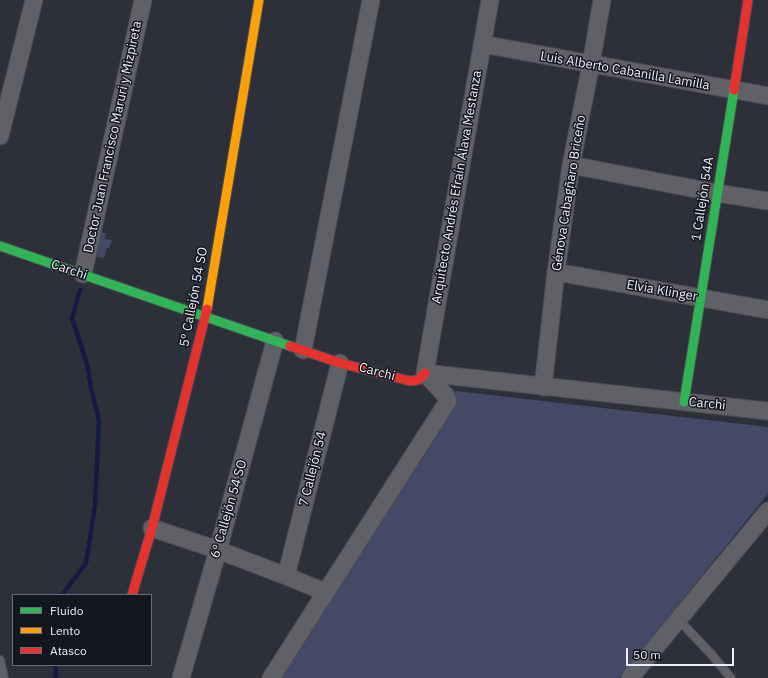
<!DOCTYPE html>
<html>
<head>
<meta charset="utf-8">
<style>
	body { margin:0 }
	#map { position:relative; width:768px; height:678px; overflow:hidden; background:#2e3039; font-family:"IBM Plex Sans",sans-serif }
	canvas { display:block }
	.legend { position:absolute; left:12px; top:594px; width:140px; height:72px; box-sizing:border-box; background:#14161e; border:1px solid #6a6d76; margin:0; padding:5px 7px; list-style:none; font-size:12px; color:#eceffa }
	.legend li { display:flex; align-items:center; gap:8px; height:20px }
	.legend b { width:20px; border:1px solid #6a6d76 }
	.scale { position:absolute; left:626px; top:648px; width:108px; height:18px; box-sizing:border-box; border:2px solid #eceffa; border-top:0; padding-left:5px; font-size:12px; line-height:14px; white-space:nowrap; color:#eceffa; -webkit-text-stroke:3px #14161e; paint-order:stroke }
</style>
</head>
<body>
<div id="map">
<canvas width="768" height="678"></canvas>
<ul class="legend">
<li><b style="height:5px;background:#30b455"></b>Fluido</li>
<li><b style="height:5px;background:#ff9f0a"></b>Lento</li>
<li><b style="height:5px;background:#e5322d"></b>Atasco</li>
</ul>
<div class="scale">50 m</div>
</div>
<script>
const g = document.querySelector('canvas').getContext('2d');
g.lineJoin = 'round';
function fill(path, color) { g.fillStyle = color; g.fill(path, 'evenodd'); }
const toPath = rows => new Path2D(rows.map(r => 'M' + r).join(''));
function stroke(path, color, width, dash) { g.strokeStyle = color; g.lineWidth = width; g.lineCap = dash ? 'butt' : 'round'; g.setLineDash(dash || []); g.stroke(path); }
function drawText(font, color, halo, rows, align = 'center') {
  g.font = font + ' "IBM Plex Sans",sans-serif'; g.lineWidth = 3; g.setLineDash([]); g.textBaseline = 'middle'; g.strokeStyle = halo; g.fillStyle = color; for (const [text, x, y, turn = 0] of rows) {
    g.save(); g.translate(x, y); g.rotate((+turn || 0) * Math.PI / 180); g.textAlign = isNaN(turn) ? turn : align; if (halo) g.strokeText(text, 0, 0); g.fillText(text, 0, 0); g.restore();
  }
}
fill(toPath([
	[97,232,106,233,105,239,112,240,109,248,107,248,104,258,93,256],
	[456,391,768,427,768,494,619,678,274,678]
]), '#434967');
stroke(toPath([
	[62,595,86,563,95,505,99,420,91,388,87,364,72,318,80,290],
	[55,665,56,678]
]), '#151a44', 4.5);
const lane = toPath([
	[679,620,712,655,731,678],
	[0,660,4,678]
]);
const street = toPath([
	[482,44,768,96],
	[0,136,34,0],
	[571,165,717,193,768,201],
	[556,272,768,310],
	[83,274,143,0],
	[303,350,371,0],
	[425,373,490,0],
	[425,373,768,411],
	[543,387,556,272,571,165,591,64,602,0],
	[152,528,218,550,286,576,325,592],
	[286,576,340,363],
	[181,678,218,550,275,341],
	[271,678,448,401,446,396,425,373],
	[630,678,768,511]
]);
const fast = toPath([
	[0,246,290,346],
	[684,402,734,90]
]);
const slow = toPath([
	[207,309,259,0]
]);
const jam = toPath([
	[734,90,748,0],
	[290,346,340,363,410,381,418,380,425,373],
	[132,595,152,528,207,309]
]);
stroke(lane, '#494c53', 10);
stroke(street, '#494c53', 19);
stroke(fast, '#494c53', 11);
stroke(slow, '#494c53', 11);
stroke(jam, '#494c53', 11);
stroke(lane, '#606166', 8);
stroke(street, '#606166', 17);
stroke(fast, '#30b455', 9);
stroke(slow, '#ff9f0a', 9);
stroke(jam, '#e5322d', 9);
drawText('13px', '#eceffa', '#14161e', [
	["Luis Alberto Cabanilla Lamilla",625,71,10],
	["Doctor Juan Francisco Maruri y Mizpireta",113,137,-78],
	["Arquitecto Andrés Efraín Álava Mestanza",457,187,-80],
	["Génova Cabagñaro Briceño",569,193,-81],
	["1 Callejón 54A",703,199,-81],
	["Carchi",69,270,19],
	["Elvia Klinger",662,291,10],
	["5º Callejón 54 SO",194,297,-79],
	["Carchi",377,372,15],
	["Carchi",707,404,6],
	["7 Callejón 54",313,469,-76],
	["6º Callejón 54 SO",229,509,-74]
]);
</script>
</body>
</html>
